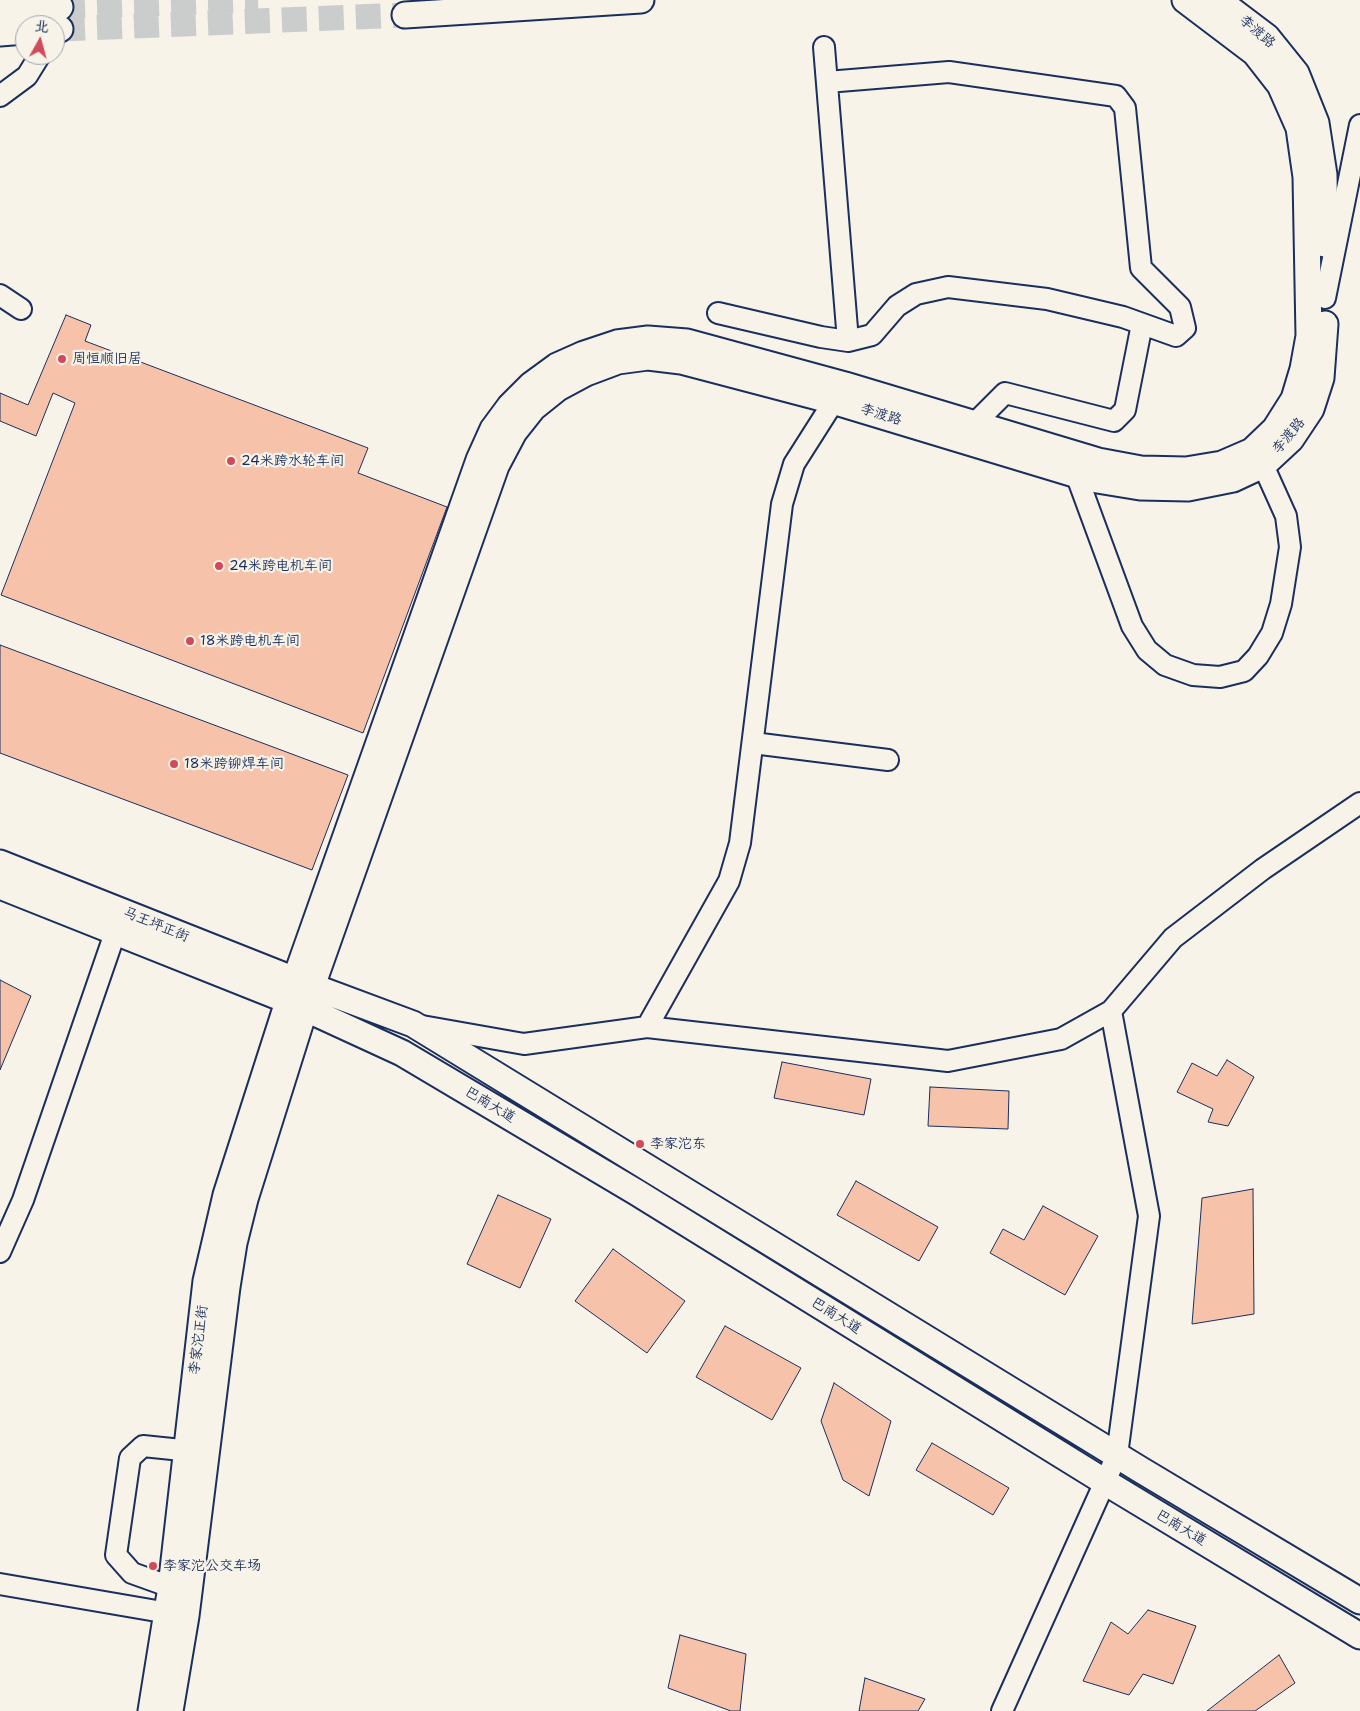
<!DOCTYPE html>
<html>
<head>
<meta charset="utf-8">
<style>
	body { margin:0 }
	#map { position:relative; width:1360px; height:1711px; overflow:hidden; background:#f7f3e8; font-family:"Shantell Sans","LXGW WenKai TC",sans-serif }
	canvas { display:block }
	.north { position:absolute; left:15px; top:15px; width:50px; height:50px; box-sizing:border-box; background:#f7f3e8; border:1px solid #9fa5b1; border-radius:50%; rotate:7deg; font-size:14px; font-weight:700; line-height:20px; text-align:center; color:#1b2f5e }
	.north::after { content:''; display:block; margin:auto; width:18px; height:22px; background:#d1495b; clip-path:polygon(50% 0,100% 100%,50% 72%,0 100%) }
</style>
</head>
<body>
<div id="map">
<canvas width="1360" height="1711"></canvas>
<div class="north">北</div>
</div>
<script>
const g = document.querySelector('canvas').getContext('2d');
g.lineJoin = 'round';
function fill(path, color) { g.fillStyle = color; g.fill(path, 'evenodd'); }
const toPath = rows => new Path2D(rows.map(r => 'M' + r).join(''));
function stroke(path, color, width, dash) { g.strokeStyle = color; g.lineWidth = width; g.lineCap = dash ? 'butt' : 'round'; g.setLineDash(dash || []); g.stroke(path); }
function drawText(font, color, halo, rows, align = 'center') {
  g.font = font + ' "Shantell Sans","LXGW WenKai TC",sans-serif'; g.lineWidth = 4.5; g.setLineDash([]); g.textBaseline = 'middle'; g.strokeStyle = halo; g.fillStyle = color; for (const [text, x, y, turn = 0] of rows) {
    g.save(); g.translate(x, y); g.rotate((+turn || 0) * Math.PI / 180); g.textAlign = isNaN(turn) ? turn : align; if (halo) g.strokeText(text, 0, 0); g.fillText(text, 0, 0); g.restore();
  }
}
const building = toPath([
	[66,315,91,325,85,341,368,448,358,473,447,507,363,733,1,595,75,403,53,393,36,436,0,421,0,393,28,405,66,315],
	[0,645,348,775,312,870,0,753,0,645],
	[0,980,31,996,0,1070,0,980],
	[1227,1060,1254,1077,1228,1126,1208,1122,1213,1109,1177,1092,1192,1063,1217,1076,1227,1060],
	[782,1062,871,1079,864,1115,774,1098,782,1062],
	[930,1087,1009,1091,1008,1129,928,1126,930,1087],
	[856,1181,938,1227,919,1261,837,1215,856,1181],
	[1253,1189,1254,1314,1192,1324,1202,1198,1253,1189],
	[498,1195,551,1219,520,1288,467,1264,498,1195],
	[1043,1206,1098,1236,1065,1295,990,1253,1003,1229,1024,1240,1043,1206],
	[613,1249,685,1301,647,1353,575,1301,613,1249],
	[725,1326,801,1368,772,1420,696,1377,725,1326],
	[834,1383,891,1421,869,1496,843,1480,821,1421,834,1383],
	[932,1443,1009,1488,993,1515,916,1470,932,1443],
	[1148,1610,1196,1626,1173,1684,1143,1674,1129,1695,1083,1681,1111,1622,1128,1634,1148,1610],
	[680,1635,746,1654,740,1711,731,1711,668,1688,680,1635],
	[1279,1655,1295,1683,1255,1711,1207,1711,1279,1655],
	[865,1678,925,1699,918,1711,859,1711,865,1678]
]);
fill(building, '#f7c2aa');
stroke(building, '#1b2f5e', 1);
stroke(toPath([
	[60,7,258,0],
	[60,29,405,15]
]), '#cbcccc', 25, [25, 12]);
const minor = toPath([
	[824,47,848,341],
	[0,96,27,76,40,55],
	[0,295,21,309],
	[1325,298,1360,125],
	[718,313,821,337,848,341,872,335,897,306,916,294,948,287,1047,299,1123,317,1176,336,1185,328,1180,307,1141,268,1125,108,1116,96,949,72,827,82],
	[974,424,1005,393,1114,421,1125,410,1142,324],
	[1076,474,1132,626,1147,650,1165,665,1193,675,1220,677,1244,671,1258,656,1272,633,1281,604,1290,547,1286,516,1263,465],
	[753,743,888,760],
	[422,1026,524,1044,647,1027,948,1061,1061,1039,1111,1011,1173,938,1263,869,1360,803],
	[647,1027,729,881,740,843,782,504,794,464,841,390],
	[0,1252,23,1200,115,933],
	[0,1584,180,1615],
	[171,1587,132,1573,116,1555,130,1458,143,1446,201,1452],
	[1002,1711,1117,1455,1149,1216,1111,1011]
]);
const major = toPath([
	[1218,0,1267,37,1296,73,1316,123,1324,175,1325,244],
	[0,10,60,7],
	[405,15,641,0],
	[55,29,60,29],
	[0,33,25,31],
	[0,863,295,980,413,1024,1141,1470,1360,1601],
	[0,886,289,1001,402,1053,636,1192,1105,1482,1360,1636],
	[151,1711,171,1587,206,1281,226,1195,295,980,479,460,493,429,510,406,531,385,557,366,584,354,617,343,648,339,687,342,845,385,1098,461,1141,469,1186,470,1222,464,1252,451,1275,429,1294,399,1303,369,1309,336,1306,177,1299,128,1280,85,1255,53,1185,0],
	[170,1711,186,1616,227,1287,234,1243,245,1199,312,986,496,466,514,432,533,408,558,388,586,373,618,361,648,357,681,361,833,401,1091,479,1140,487,1188,488,1233,479,1263,465,1291,439,1311,409,1321,378,1325,324]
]);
stroke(minor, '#1b2f5e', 24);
stroke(major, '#1b2f5e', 29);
stroke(minor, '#f7f3e8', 20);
stroke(major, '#f7f3e8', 25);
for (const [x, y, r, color] of [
	[62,359,5,"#d1495b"],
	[231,461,5,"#d1495b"],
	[219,566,5,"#d1495b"],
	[190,641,5,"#d1495b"],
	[174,764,5,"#d1495b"],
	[640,1144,5,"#d1495b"],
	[153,1566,5,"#d1495b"]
]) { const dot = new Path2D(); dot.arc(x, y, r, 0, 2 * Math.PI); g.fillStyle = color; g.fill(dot); stroke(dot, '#f7f3e8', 2); }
drawText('14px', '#1b2f5e', '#f7f3e8', [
	["李渡路",1257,32,41],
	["李渡路",881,415,17],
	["李渡路",1289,436,-50],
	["马王坪正街",156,925,22],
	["巴南大道",490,1105,31],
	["巴南大道",836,1316,32],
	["李家沱正街",199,1340,-83],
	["巴南大道",1181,1528,31]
]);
drawText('14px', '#1b2f5e', '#f7f3e8', [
	["周恒顺旧居",72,359],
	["24米跨水轮车间",241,461],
	["24米跨电机车间",229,566],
	["18米跨电机车间",200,641],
	["18米跨铆焊车间",184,764],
	["李家沱东",650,1144],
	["李家沱公交车场",163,1566]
], 'left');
</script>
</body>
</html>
